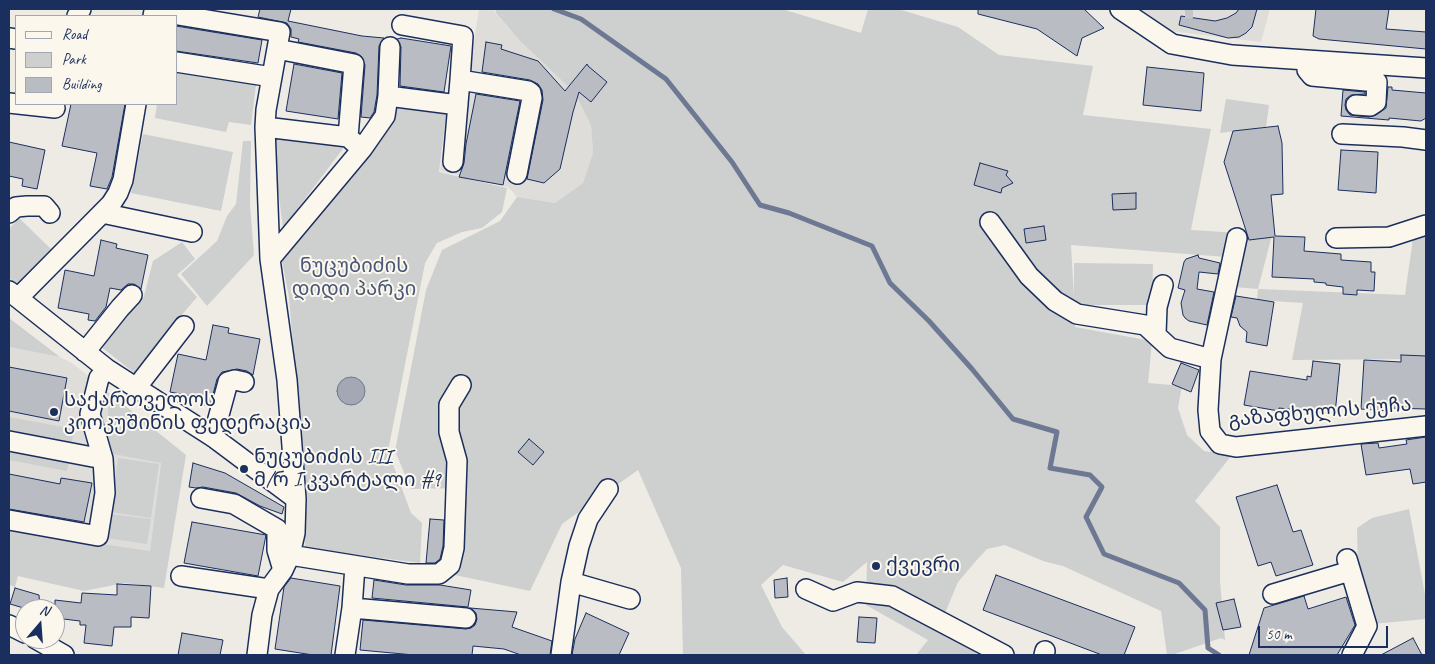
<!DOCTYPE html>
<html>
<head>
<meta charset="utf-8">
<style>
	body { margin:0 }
	#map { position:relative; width:1435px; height:664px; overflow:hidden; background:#eeebe4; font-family:Caveat,sans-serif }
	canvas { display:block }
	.frame { position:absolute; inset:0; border:10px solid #1b2f5e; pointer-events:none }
	.legend { position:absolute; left:15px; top:15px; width:162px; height:90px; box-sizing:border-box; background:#fbf7ec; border:1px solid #a1a7b3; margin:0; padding:6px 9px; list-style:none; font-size:15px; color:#1b2f5e }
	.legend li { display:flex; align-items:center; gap:10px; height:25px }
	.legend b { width:25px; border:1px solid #a1a7b3 }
	.north { position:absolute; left:15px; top:599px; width:50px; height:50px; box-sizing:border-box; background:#fbf7ec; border:1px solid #a1a7b3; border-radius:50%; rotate:18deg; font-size:14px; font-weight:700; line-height:20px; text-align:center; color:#1b2f5e }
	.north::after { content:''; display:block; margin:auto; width:18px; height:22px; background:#1b2f5e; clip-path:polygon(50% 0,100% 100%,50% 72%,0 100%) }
	.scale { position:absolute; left:1258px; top:626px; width:130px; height:22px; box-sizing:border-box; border:2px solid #1b2f5e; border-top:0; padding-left:6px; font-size:15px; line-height:18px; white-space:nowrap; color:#1b2f5e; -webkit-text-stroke:4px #fbf7ec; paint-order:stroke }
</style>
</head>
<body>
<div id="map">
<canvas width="1435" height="664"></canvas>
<div class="frame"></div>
<ul class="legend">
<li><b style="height:6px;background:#fbf7ec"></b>Road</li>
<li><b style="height:14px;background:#cecfcf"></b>Park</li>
<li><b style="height:14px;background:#b9bcc3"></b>Building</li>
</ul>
<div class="north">N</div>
<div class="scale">50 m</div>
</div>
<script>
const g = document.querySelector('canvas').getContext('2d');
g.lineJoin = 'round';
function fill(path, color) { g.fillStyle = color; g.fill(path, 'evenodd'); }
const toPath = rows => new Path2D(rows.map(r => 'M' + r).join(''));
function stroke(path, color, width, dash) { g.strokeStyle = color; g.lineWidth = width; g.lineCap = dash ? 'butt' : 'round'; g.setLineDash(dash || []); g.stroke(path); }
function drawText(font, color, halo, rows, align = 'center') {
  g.font = font + ' Caveat,"Noto Sans Georgian",sans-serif'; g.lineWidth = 4; g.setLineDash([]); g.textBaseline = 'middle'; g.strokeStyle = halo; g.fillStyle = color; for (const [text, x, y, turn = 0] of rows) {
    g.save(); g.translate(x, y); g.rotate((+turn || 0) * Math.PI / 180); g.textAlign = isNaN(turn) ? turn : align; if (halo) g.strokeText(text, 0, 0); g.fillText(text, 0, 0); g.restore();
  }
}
fill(toPath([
	[479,9,492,9,520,41,574,92,591,125,593,153,583,183,555,203,517,197,508,187,440,171,450,99,465,101],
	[1127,9,1270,9,1261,42,1162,30],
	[9,347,60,357,72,363,108,392,107,453,161,462,150,551,9,530]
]), '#deddda');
fill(toPath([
	[495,9,782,9,861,33,868,9,898,9,958,27,999,55,1093,66,1083,115,1211,129,1191,230,1272,235,1258,289,1405,295,1416,217,1426,215,1426,359,1292,360,1303,303,1257,300,1258,289,1234,287,1239,258,1071,245,1074,297,1074,263,1153,264,1152,305,1074,305,1075,327,1152,341,1148,383,1182,386,1178,408,1187,435,1204,451,1232,455,1195,501,1220,527,1220,581,1225,640,1221,638,1172,655,1167,655,1161,611,1063,566,1043,561,1005,545,987,549,975,562,958,582,945,613,977,655,916,655,928,640,866,605,867,562,843,582,783,565,761,585,782,627,806,655,683,655,681,568,638,470,562,524,530,591,455,575,464,488,411,489,395,451,426,290,442,250,500,221,517,197,555,203,583,183,593,153,591,125,574,92,520,41,496,13],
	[176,71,256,85,251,125,229,122,226,132,155,118,157,104,176,104],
	[1226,99,1269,105,1266,127,1220,133],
	[397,101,447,108,439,172,507,188,502,212,482,228,462,232,437,243,425,263,388,451,411,513,422,523,420,563,305,548,304,482,289,297,282,261,382,135],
	[143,134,233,152,221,211,131,193],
	[271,135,345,146,283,228],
	[243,141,251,141,250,205,254,255,207,306,181,274,217,241,227,216,236,204],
	[19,218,51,249,17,285,9,278,9,229],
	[182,242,195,259,177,275,197,297,157,344,137,375,100,346,144,296,153,261],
	[9,318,60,357,9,347],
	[108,392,186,455,164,588,124,583,84,591,18,576,15,587,9,585,9,530,150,551,161,463,107,453],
	[9,417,74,429,67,471,9,460],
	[118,458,159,464,151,518,110,512],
	[1409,509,1426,600,1426,619,1372,624,1358,569,1357,528,1372,518],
	[110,514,151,519,147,544,106,538]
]), '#cecfcf');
const water = toPath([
	'337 391a14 14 0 1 1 28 0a14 14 0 1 1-28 0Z'
]);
fill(water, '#a3a8b4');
stroke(water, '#6d7892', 1);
stroke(toPath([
	[554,9,581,19,666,79,732,162,760,205,789,213,872,246,890,283,929,321,972,369,1013,419,1057,432,1050,468,1090,475,1102,487,1086,517,1104,554,1179,583,1205,610,1208,648,1219,655]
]), '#6d7892', 5);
const building = toPath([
	[260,9,291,9,288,21,362,36,384,38,379,46,377,95,374,112,370,118,361,117,365,65,361,56,356,53,298,42,299,39,291,37,291,29,287,23,258,17,260,9],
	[978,9,1084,9,1104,28,1082,38,1077,56,1037,29,978,14,978,9],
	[1239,9,1257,9,1252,27,1246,33,1239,37,1228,38,1179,25,1181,16,1215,21,1227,18,1236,13,1239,9],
	[1316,9,1389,9,1386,29,1426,32,1426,49,1319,39,1313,36,1316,9],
	[176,26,262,40,258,63,176,51,176,26],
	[401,38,451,46,444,92,400,86,401,47,397,39,401,38],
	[486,42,502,45,501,49,538,61,565,91,587,64,588,66,607,82,591,102,579,92,573,112,560,169,544,183,527,179,543,100,542,90,538,84,530,80,482,72,486,42],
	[294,64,342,73,338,119,286,111,294,64],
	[1147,67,1204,73,1201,111,1143,105,1147,67],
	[1388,87,1392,87,1392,90,1426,93,1426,118,1421,121,1389,118,1389,120,1341,116,1343,90,1365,92,1365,94,1351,95,1346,99,1345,105,1346,110,1350,115,1369,117,1376,115,1386,108,1388,87],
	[476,94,520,101,503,185,459,177,464,163,466,144,476,94],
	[71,104,125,104,112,177,107,189,90,186,97,153,62,146,71,104],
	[1278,126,1282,143,1283,194,1271,195,1275,236,1305,237,1304,251,1341,254,1341,260,1371,262,1371,272,1375,272,1374,291,1357,290,1357,295,1343,294,1343,287,1326,285,1326,283,1314,282,1314,279,1272,277,1274,237,1249,240,1224,162,1233,131,1278,126],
	[9,142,45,150,37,189,22,186,23,179,9,176,9,142],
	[1341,150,1378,152,1376,193,1338,190,1341,150],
	[980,163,1008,171,1006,175,1013,183,1002,188,1001,193,974,185,980,163],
	[1136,193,1136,209,1113,210,1112,194,1136,193],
	[1044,226,1046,240,1026,243,1024,229,1044,226],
	[101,240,117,244,116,248,148,255,141,289,134,284,128,284,121,290,110,288,106,307,95,321,88,320,89,314,58,308,65,270,94,276,101,240],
	[1198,255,1199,258,1220,263,1218,274,1199,272,1197,289,1214,292,1207,325,1189,321,1185,318,1183,315,1181,303,1185,290,1178,288,1184,262,1186,259,1198,255],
	[1236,296,1274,302,1267,346,1246,342,1247,332,1240,326,1237,318,1231,317,1236,296],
	[213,325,229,328,228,333,260,339,253,375,247,371,237,369,222,372,217,379,210,406,200,404,201,398,170,392,178,354,206,360,213,325],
	[1401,355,1426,356,1426,409,1391,408,1390,411,1361,409,1364,360,1401,362,1401,355],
	[1313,361,1340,364,1335,414,1279,408,1279,411,1244,405,1250,371,1307,380,1307,376,1311,377,1313,361],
	[1181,363,1199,370,1191,392,1172,384,1181,363],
	[9,367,67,378,59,421,9,411,9,367],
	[1426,437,1426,482,1413,484,1410,469,1366,475,1361,444,1378,443,1379,448,1407,444,1406,440,1426,437],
	[529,439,544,452,533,465,518,452,529,439],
	[193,463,225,473,284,507,282,514,260,506,236,493,203,487,196,488,189,487,193,463],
	[9,474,60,484,61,478,92,483,84,522,9,509,9,474],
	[1277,485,1293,532,1301,530,1313,565,1276,576,1271,562,1258,566,1236,497,1277,485],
	[430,519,444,520,443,546,440,559,435,563,426,563,430,519],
	[192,522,266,535,258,576,184,563,192,522],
	[996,575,1135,627,1124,655,1102,655,983,610,996,575],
	[291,578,340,586,331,655,313,655,275,649,284,587,291,578],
	[787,578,788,597,775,598,774,580,787,578],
	[374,580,406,585,440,585,471,590,468,607,372,598,374,580],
	[117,584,151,586,149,618,131,617,131,627,114,627,112,646,84,643,86,625,80,625,80,621,55,618,55,600,81,603,82,593,117,595,117,584],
	[15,588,39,595,40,609,27,609,10,604,15,588],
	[1304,596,1308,609,1346,597,1355,625,1337,655,1249,655,1264,608,1304,596],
	[1234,599,1241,627,1223,630,1216,603,1234,599],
	[470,608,517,612,512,627,552,641,550,655,521,655,504,649,473,646,472,655,414,655,360,650,363,620,466,629,471,628,475,625,477,619,476,613,470,608],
	[586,613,629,633,619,655,572,655,575,639,586,613],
	[859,617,877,618,875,643,857,642,859,617],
	[182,633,223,640,220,655,178,655,182,633],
	[1413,638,1422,655,1381,655,1413,638]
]);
fill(building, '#b9bcc3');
stroke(building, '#1b2f5e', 1);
stroke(toPath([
	[1185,9,1193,9]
]), '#c4c5c9', 19, [19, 9]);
const minor = toPath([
	[1120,9,1172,44,1232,55,1426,68],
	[77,16,81,9],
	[153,16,154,11,280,32,266,110,265,127,270,259,287,380,296,499],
	[402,25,463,36,460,80],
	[9,38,16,39],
	[277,49,354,64,348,137],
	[1307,60,1307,70,1312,76,1377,82,1376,102,1370,106,1356,105],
	[176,62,272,77],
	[388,96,390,47],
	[9,103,55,108],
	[265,127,348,137,357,145],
	[1342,134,1403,137,1426,140],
	[453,162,460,80,528,91,531,93,532,98,517,174],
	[9,213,16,207,27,206,44,206,50,213],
	[102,213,192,232],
	[990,222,1029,276,1055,301,1077,314,1145,325,1170,348,1211,359],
	[1237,238,1211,359,1208,410,1210,431,1220,444,1236,447,1426,426],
	[1336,238,1389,237,1426,225],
	[270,259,362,149,385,116,388,96,458,105],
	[9,291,107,369,213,437,296,499,295,533,290,555,283,570,269,589,262,615,257,655],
	[18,298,111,204,118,193,123,180,136,104],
	[1156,334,1157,307,1163,285],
	[85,352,120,308,132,295],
	[136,388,184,326],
	[213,437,228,382,235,380,244,382],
	[9,441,103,459],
	[201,498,234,504,277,529,277,550,283,570],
	[9,520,98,536,105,493,103,459,90,414,99,378,107,369],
	[290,555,408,574,439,574,450,565,454,548,457,461,449,432,449,405,461,385],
	[1347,559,1367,626,1352,655],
	[181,576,269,589],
	[571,582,579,546,588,519,608,489],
	[806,589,833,601,857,592,892,596,1004,655],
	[1273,594,1350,571],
	[352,608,355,566],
	[9,625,25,633],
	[36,639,64,655],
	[345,655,352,608,466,618],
	[561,655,571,582,630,599],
	[1044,655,1045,651]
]);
stroke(minor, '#1b2f5e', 22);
stroke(minor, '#fbf7ec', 19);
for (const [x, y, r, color] of [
	[54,412,5,"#1b2f5e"],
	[244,469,5,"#1b2f5e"],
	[876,566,5,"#1b2f5e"]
]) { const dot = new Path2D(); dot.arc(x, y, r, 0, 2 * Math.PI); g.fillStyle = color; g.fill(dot); stroke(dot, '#fbf7ec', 2); }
drawText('20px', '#48577a', '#fbf7ec', [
	["ნუცუბიძის",354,267],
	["დიდი პარკი",354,290]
]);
drawText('20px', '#1b2f5e', '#fbf7ec', [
	["საქართველოს",64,401],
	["კიოკუშინის ფედერაცია",64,424],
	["ნუცუბიძის III",254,458],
	["მ/რ I კვარტალი #9",254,481],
	["ქვევრი",886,566]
], 'left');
drawText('20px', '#1b2f5e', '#fbf7ec', [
	["გაზაფხულის ქუჩა",1320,413,-5]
]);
</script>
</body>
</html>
